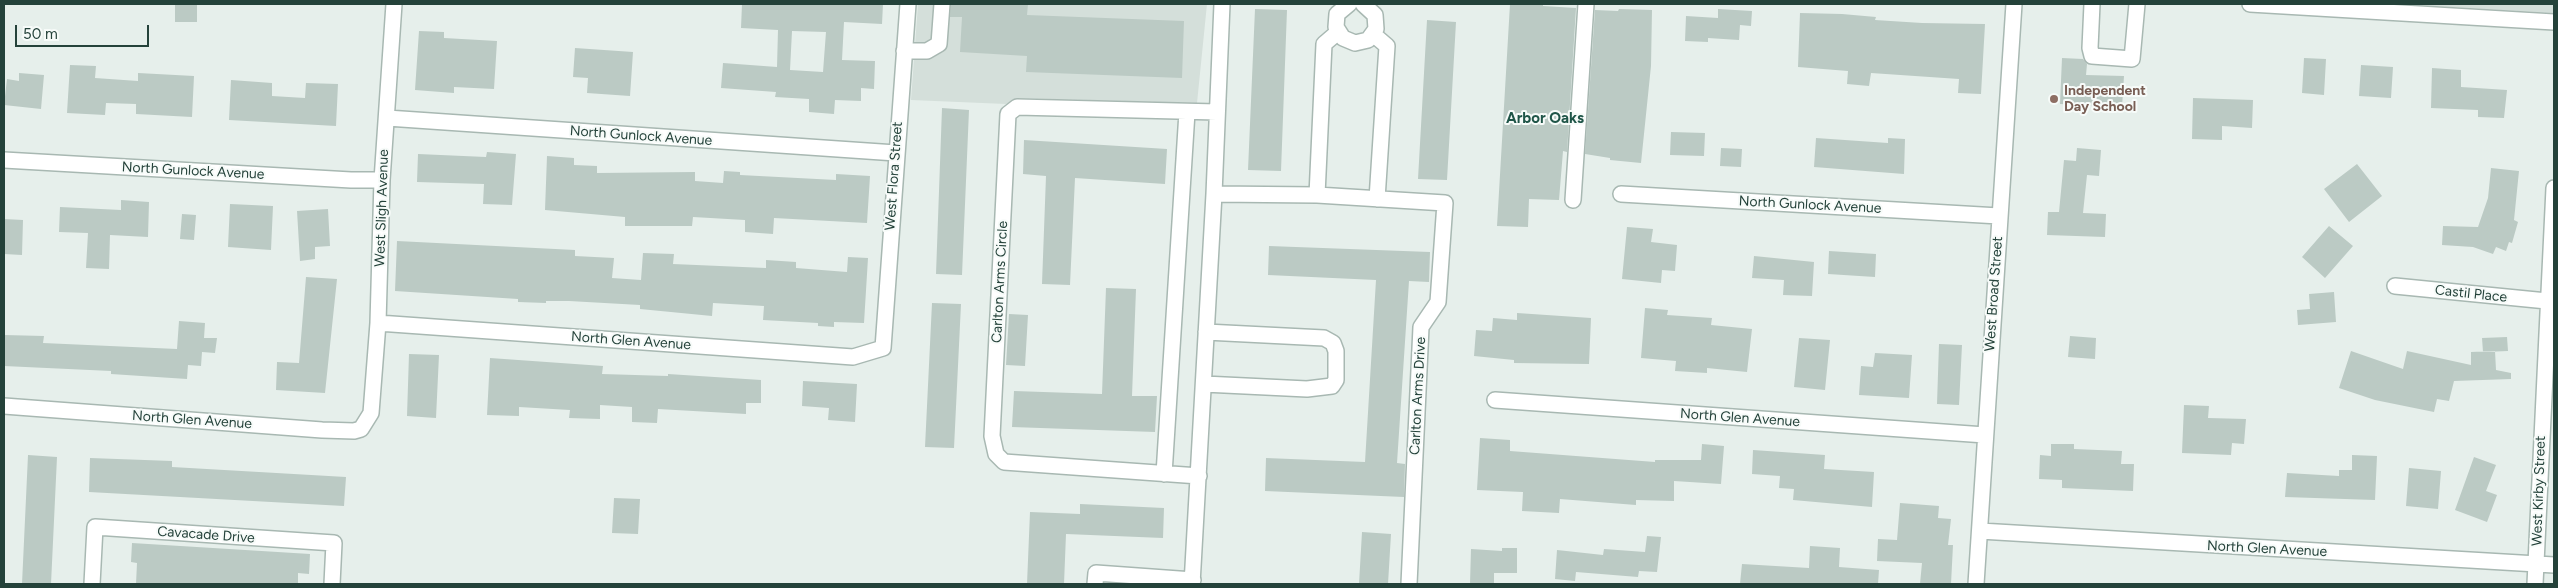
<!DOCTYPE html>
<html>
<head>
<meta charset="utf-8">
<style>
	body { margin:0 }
	#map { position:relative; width:2558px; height:588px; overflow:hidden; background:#e6efeb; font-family:Figtree,sans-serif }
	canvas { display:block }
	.frame { position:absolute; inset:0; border:5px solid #24423a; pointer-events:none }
	.scale { position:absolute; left:15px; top:25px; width:134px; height:22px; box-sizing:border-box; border:2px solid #24423a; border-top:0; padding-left:6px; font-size:15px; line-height:18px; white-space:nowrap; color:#24423a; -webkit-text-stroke:4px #f7fbf9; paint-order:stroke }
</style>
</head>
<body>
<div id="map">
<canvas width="2558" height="588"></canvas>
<div class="frame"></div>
<div class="scale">50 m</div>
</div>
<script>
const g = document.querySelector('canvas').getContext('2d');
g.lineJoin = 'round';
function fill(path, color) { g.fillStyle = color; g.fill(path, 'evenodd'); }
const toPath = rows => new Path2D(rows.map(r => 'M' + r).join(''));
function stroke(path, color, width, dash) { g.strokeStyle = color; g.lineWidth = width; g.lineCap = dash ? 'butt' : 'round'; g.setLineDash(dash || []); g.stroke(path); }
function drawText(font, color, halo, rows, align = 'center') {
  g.font = font + ' Figtree,sans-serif'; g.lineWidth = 4; g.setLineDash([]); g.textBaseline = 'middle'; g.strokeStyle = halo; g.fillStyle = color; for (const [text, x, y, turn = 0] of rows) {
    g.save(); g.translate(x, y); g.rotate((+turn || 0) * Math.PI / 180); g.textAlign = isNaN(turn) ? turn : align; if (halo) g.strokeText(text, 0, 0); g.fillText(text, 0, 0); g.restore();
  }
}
fill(toPath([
	[918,4,1207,4,1197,103,1018,98,1006,104,911,100],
	[2401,4,2554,4,2554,13]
]), '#d4dfda');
fill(toPath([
	[175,4,197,4,197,22,175,22],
	[742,4,883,4,882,24,844,22,842,60,875,61,874,89,861,88,861,101,835,100,834,114,809,112,809,99,775,97,776,92,721,88,723,63,777,67,778,30,741,28],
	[792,31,826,32,823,72,790,70],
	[951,4,1028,4,1027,15,1184,21,1182,78,1026,72,1027,56,960,52,962,17,950,17],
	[1510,4,1543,4,1543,6,1576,8,1567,152,1563,151,1559,200,1529,199,1528,227,1497,226],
	[1255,9,1287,10,1281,171,1248,170],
	[1619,9,1652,10,1651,66,1641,163,1610,160,1610,158,1585,154,1595,10,1618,11],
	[1718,9,1752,11,1751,26,1740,25,1739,40,1708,38,1708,42,1685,41,1686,16,1718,18],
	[1800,13,1842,14,1876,17,1875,20,1922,23,1985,24,1981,94,1958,93,1959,79,1871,73,1869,86,1847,84,1848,71,1798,67],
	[1427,20,1456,22,1447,180,1418,179],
	[419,31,444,32,444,38,497,41,494,89,454,87,454,93,415,90],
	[575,48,633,52,630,96,587,93,588,78,573,77],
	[2062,58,2083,59,2087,64,2086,75,2124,76,2122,107,2060,104],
	[2304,58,2326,59,2324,95,2302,93],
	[70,65,96,66,95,78,138,81,138,73,194,76,192,117,136,114,136,104,106,103,105,115,67,113],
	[2361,65,2393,67,2391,98,2359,96],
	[2432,68,2461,70,2461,87,2507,90,2504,118,2478,117,2478,110,2431,108],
	[19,73,44,75,41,109,4,105,7,79,19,81],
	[231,80,272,83,272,96,305,98,306,83,338,84,336,126,229,120],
	[2193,98,2253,100,2252,128,2222,126,2222,140,2192,139],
	[942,108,969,110,962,275,936,274],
	[1671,132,1705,133,1704,156,1670,155],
	[1816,138,1888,143,1888,138,1905,139,1904,174,1814,167],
	[1024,140,1167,149,1165,184,1075,178,1070,285,1042,284,1046,176,1023,174],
	[1721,148,1742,149,1741,167,1720,166],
	[2077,148,2101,150,2099,176,2087,175,2083,213,2106,214,2105,237,2047,235,2048,212,2059,212,2064,160,2076,161],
	[487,152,516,154,512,205,483,204,484,184,417,182,418,154,486,157],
	[547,156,574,158,574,165,597,166,597,173,695,172,695,181,723,183,724,171,740,172,740,175,836,180,836,174,870,176,867,223,774,218,773,234,745,232,745,220,693,217,692,226,625,226,625,217,545,210],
	[2357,164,2382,196,2349,222,2324,189],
	[2491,168,2519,171,2514,220,2518,222,2512,243,2509,242,2506,251,2496,247,2493,254,2473,247,2442,245,2443,226,2478,227,2488,198],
	[121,200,149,202,148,237,110,235,109,269,86,268,88,233,59,232,60,207,121,210],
	[230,204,273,206,271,250,228,247],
	[328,209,330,246,315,247,315,259,300,261,297,211],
	[182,214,196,215,194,240,180,239],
	[4,219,23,220,22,255,4,254],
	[2329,226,2353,246,2325,278,2302,257],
	[1627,227,1653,229,1651,242,1677,245,1675,271,1662,270,1661,283,1622,279],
	[397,241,575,250,575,256,614,258,612,278,641,280,643,253,674,254,673,264,766,268,766,260,796,262,796,268,847,272,848,257,868,258,864,323,834,322,834,327,818,326,818,323,763,320,764,306,713,303,712,316,640,309,640,305,569,301,546,301,546,303,518,302,518,299,395,291],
	[1269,246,1430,252,1429,282,1409,281,1397,463,1405,464,1404,497,1265,491,1266,458,1365,462,1376,280,1268,275],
	[1829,251,1876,254,1875,277,1828,274],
	[1754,256,1814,262,1812,296,1783,295,1784,280,1752,278],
	[306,277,337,279,325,393,276,390,277,362,299,363],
	[1106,288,1136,289,1132,396,1157,396,1155,432,1012,427,1014,391,1102,394],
	[2334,292,2336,322,2298,325,2297,310,2310,309,2309,294],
	[932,303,961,304,954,448,925,447],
	[1645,308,1668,310,1667,315,1712,318,1711,325,1752,329,1747,372,1707,368,1707,373,1675,371,1676,361,1641,358],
	[1517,313,1591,318,1589,364,1514,363,1514,360,1474,356,1476,330,1492,331,1493,318,1517,320],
	[1009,314,1028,315,1025,366,1006,365],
	[179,321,205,323,204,338,217,338,215,353,202,352,201,366,188,365,187,379,111,374,111,371,4,366,4,335,44,336,43,343,177,349],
	[2070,336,2096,338,2095,359,2068,357],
	[2507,337,2508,351,2483,352,2482,338],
	[1799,338,1830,340,1825,390,1794,387],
	[1939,344,1962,345,1959,405,1937,404],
	[2351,351,2403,369,2407,351,2471,365,2471,352,2495,351,2496,370,2511,373,2511,379,2454,381,2449,401,2437,399,2434,412,2375,400,2339,388],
	[1875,353,1912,355,1909,398,1859,395,1861,366,1873,367],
	[409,354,439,355,436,418,407,416],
	[490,358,603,366,602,374,668,376,668,374,761,380,761,403,746,403,746,414,658,409,657,423,632,422,632,407,600,405,600,419,569,418,570,410,519,407,519,416,487,415],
	[803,381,857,384,855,422,828,420,829,408,802,406],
	[2184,405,2209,406,2208,418,2246,419,2244,444,2232,443,2231,455,2182,453],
	[1480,438,1510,440,1510,451,1655,462,1655,460,1701,460,1702,444,1724,446,1721,484,1674,481,1674,501,1636,500,1636,505,1560,499,1559,513,1522,511,1523,492,1477,490],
	[2051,444,2074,444,2074,449,2122,451,2121,464,2134,464,2133,491,2062,488,2062,480,2039,479,2040,455,2051,456],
	[1753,450,1825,455,1824,469,1874,472,1872,507,1793,500,1794,489,1779,488,1780,476,1752,474],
	[28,455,57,457,51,584,22,584],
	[2352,455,2377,456,2375,500,2285,497,2287,473,2339,476,2339,470,2352,470],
	[2474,457,2496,465,2486,491,2497,495,2487,522,2455,510],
	[90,458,172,461,172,467,346,477,344,506,89,492],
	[2409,468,2441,471,2438,509,2406,506],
	[614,498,640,499,638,534,612,533],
	[1900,503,1939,506,1938,518,1951,519,1948,545,1953,545,1951,584,1920,584,1922,563,1877,561,1878,539,1897,540],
	[1080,504,1164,508,1163,538,1066,534,1064,584,1027,584,1030,512,1080,514],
	[1362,532,1391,534,1388,584,1359,584],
	[1647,536,1661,537,1657,572,1639,571,1638,577,1576,572,1575,581,1555,579,1557,550,1603,555,1604,549,1645,552],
	[132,543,310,554,309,574,298,573,298,584,136,584,137,563,131,562],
	[1810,546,1840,548,1839,567,1879,570,1878,584,1740,584,1742,564,1809,568],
	[1502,548,1517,548,1517,573,1494,573,1494,584,1470,584,1471,549,1502,551]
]), '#bbcac4');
const minor = toPath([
	[1222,4,1214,194,1317,195,1445,203,1438,302,1421,327,1409,584],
	[1349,4,1337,14,1336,27,1343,38,1355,43,1368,40,1376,29,1375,15,1363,4],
	[2092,4,2090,48,2092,56,2132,59,2137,4],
	[2250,4,2554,22],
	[1373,34,1387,46,1377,199],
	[904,51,927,51,939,44,942,4],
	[387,118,896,153],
	[4,160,351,180,382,180],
	[1621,194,1999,216],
	[1317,195,1324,44,1338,32],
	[1573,200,1586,4],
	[2395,286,2547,301],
	[378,323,853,357,883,348,908,4],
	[1204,384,1307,389,1332,386,1336,380,1336,351,1333,343,1324,338,1206,332],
	[1495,400,1985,435],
	[4,406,322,430,354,431,361,429,371,413,378,323,382,180,394,4],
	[1164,474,1187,112],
	[1199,476,1004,462,996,454,992,436,1008,114,1017,107,1217,112],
	[1980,531,2554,565],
	[92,584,95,527,334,543,332,584],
	[1095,584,1096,573,1193,580],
	[1192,584,1214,194],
	[1976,584,2014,4],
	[2535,584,2554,188]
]);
stroke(minor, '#a8b8b2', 18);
stroke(minor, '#fff', 15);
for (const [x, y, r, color] of [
	[2054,99,5,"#8d6e63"]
]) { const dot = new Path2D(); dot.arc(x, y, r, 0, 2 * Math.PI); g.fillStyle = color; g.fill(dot); stroke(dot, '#f7fbf9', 2); }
drawText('bold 14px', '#785e54', '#f7fbf9', [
	["Independent",2064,91],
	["Day School",2064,107]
], 'left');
drawText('14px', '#24423a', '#f7fbf9', [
	["North Gunlock Avenue",641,136,4],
	["North Gunlock Avenue",193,171,3],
	["West Flora Street",894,176,-86],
	["North Gunlock Avenue",1810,205,3],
	["West Sligh Avenue",382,208,-88],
	["Carlton Arms Circle",1000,282,-87],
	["West Broad Street",1994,294,-86],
	["Castil Place",2471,294,6],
	["North Glen Avenue",631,341,4],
	["Carlton Arms Drive",1418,396,-87],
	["North Glen Avenue",1740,418,4],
	["North Glen Avenue",192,420,4],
	["West Kirby Street",2539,491,-88],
	["Cavacade Drive",206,535,4],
	["North Glen Avenue",2267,549,3]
]);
drawText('bold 15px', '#1f5548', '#f7fbf9', [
	["Arbor Oaks",1545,119]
]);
</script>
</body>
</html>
